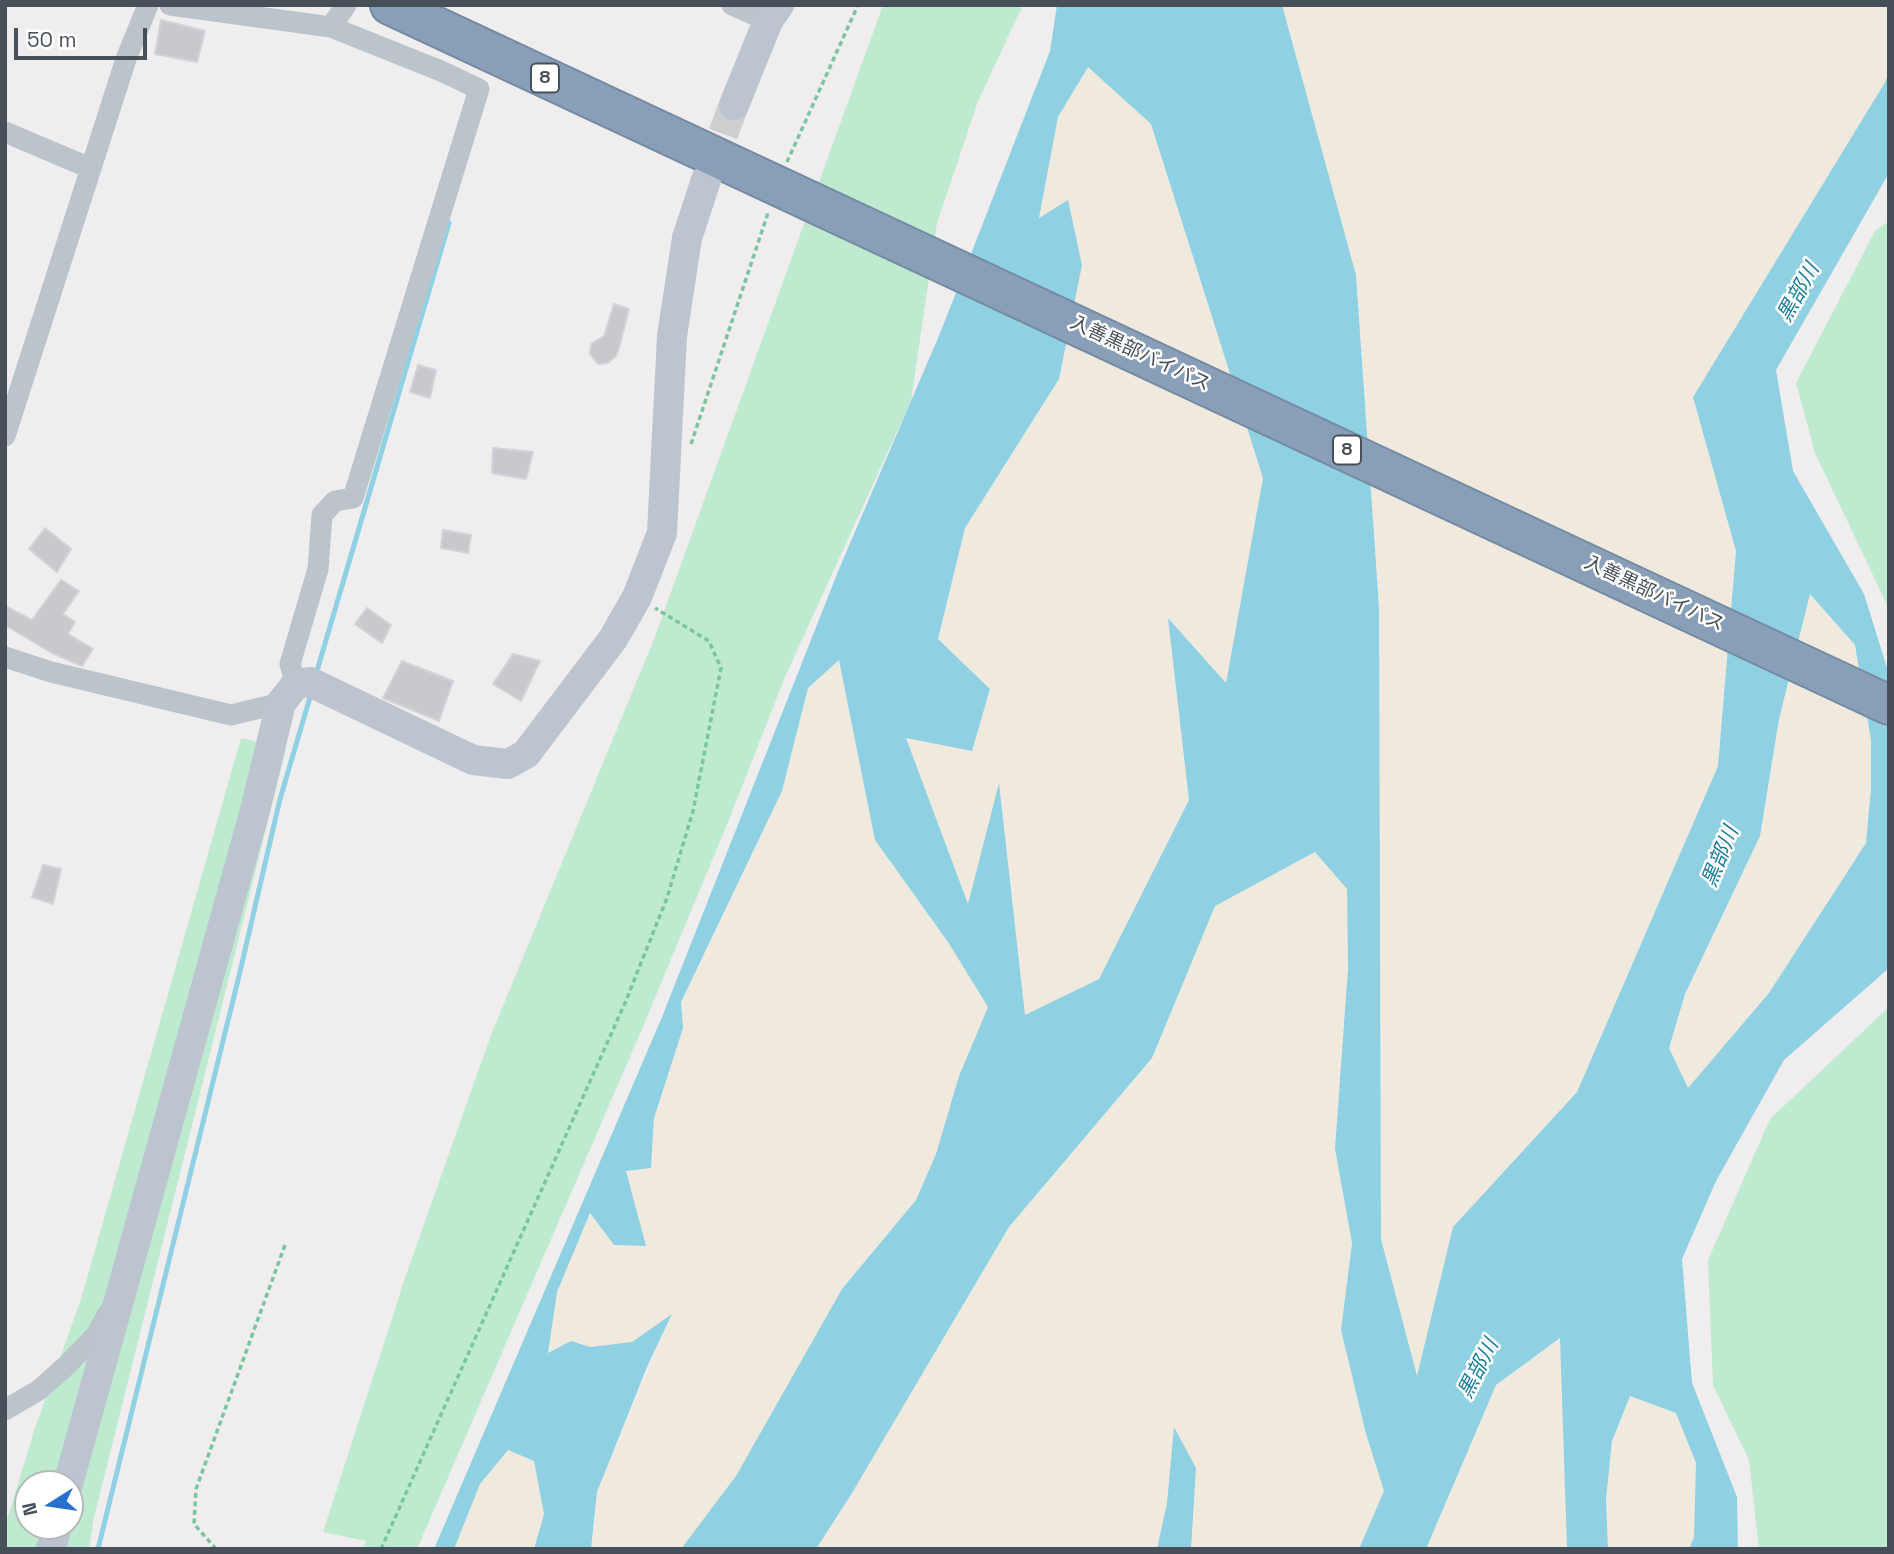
<!DOCTYPE html>
<html>
<head>
<meta charset="utf-8">
<style>
	body { margin:0 }
	#map { position:relative; width:1894px; height:1554px; overflow:hidden; background:#efeded; font-family:"Space Grotesk",sans-serif }
	canvas { display:block }
	.frame { position:absolute; inset:0; border:7px solid #475058; pointer-events:none }
	.north { position:absolute; left:14px; top:1470px; width:70px; height:70px; box-sizing:border-box; background:#fff; border:2px solid #b5b9bc; border-radius:50%; rotate:258deg; font-size:19px; font-weight:700; line-height:28px; text-align:center; color:#475058 }
	.north::after { content:''; display:block; margin:auto; width:24px; height:32px; background:#296fce; clip-path:polygon(50% 0,100% 100%,50% 72%,0 100%) }
	.scale { position:absolute; left:14px; top:28px; width:133px; height:32px; box-sizing:border-box; border:4px solid #475058; border-top:0; padding-left:9px; font-size:21px; line-height:24px; white-space:nowrap; color:#475058; -webkit-text-stroke:5px #fff; paint-order:stroke }
</style>
</head>
<body>
<div id="map">
<canvas width="1894" height="1554"></canvas>
<div class="frame"></div>
<div class="north">N</div>
<div class="scale">50 m</div>
</div>
<script>
const g = document.querySelector('canvas').getContext('2d');
g.lineJoin = 'round';
function fill(path, color) { g.fillStyle = color; g.fill(path, 'evenodd'); }
const toPath = rows => new Path2D(rows.map(r => 'M' + r).join(''));
function stroke(path, color, width, dash) { g.strokeStyle = color; g.lineWidth = width; g.lineCap = dash ? 'butt' : 'round'; g.setLineDash(dash || []); g.stroke(path); }
function drawText(font, color, halo, rows, align = 'center') {
  g.font = font + ' "Space Grotesk","Noto Sans JP",sans-serif'; g.lineWidth = 5; g.setLineDash([]); g.textBaseline = 'middle'; g.strokeStyle = halo; g.fillStyle = color; for (const [text, x, y, turn = 0] of rows) {
    g.save(); g.translate(x, y); g.rotate((+turn || 0) * Math.PI / 180); g.textAlign = isNaN(turn) ? turn : align; if (halo) g.strokeText(text, 0, 0); g.fillText(text, 0, 0); g.restore();
  }
}
fill(toPath([
	[883,5,1023,5,978,101,937,223,911,401,785,677,728,822,642,1029,417,1549,363,1549,366,1541,323,1532,406,1275,491,1035,654,639],
	[1889,221,1889,609,1815,453,1796,383,1875,231],
	[241,738,286,749,94,1517,89,1549,5,1549,5,1526,35,1428,81,1299],
	[28,1484,70,1484,70,1526,28,1526],
	[1889,1007,1889,1549,1759,1549,1749,1460,1713,1385,1708,1260,1770,1119]
]), '#beead0');
fill(toPath([
	[1282,5,1889,5,1889,73,1884,84,1693,397,1736,551,1718,766,1577,1092,1453,1227,1417,1378,1381,1239,1379,607,1356,275],
	[1088,66,1151,124,1263,478,1226,683,1168,619,1189,800,1099,979,1025,1015,999,785,968,905,905,738,972,751,990,690,938,639,965,528,1059,379,1068,200,1039,220,1058,117],
	[1810,593,1855,645,1871,740,1871,788,1866,843,1769,993,1688,1089,1669,1049,1685,994,1760,836,1779,719],
	[839,660,875,840,948,942,988,1007,959,1076,936,1154,916,1200,842,1289,736,1477,681,1549,592,1549,597,1492,671,1315,632,1342,590,1347,571,1341,548,1354,557,1292,590,1212,626,1171,651,1167,654,1118,683,1028,681,1003,782,791,808,688],
	[1315,852,1347,889,1348,968,1335,1149,1352,1243,1341,1330,1366,1434,1385,1491,1359,1549,1191,1549,1196,1468,1167,1503,1157,1549,816,1549,852,1493,1009,1227,1152,1058,1215,905],
	[1561,1338,1567,1549,1426,1549,1496,1385],
	[1630,1396,1677,1413,1696,1464,1694,1537,1689,1549,1608,1549,1606,1499,1612,1440],
	[508,1450,534,1461,544,1514,534,1549,454,1549,480,1484]
]), '#f0eade');
fill(toPath([
	[1057,5,1282,5,1356,275,1379,607,1381,1239,1417,1376,1453,1227,1577,1092,1718,766,1736,551,1693,397,1884,84,1889,73,1889,173,1776,370,1793,471,1864,594,1889,674,1889,968,1784,1060,1716,1181,1682,1259,1692,1383,1737,1497,1738,1549,1689,1549,1694,1537,1696,1463,1676,1413,1630,1396,1612,1441,1606,1499,1608,1549,1567,1549,1560,1338,1496,1385,1426,1549,1359,1549,1384,1491,1366,1434,1341,1330,1352,1243,1335,1149,1348,968,1347,889,1315,852,1215,906,1152,1058,1009,1227,852,1493,816,1549,681,1549,736,1476,842,1289,916,1200,936,1154,959,1076,988,1007,948,942,875,840,839,660,808,688,782,791,681,1002,683,1028,654,1118,651,1168,626,1171,646,1246,614,1245,590,1213,557,1292,548,1353,571,1341,590,1347,632,1342,672,1314,647,1367,597,1492,591,1549,534,1549,544,1514,534,1461,508,1450,480,1484,454,1549,434,1549,662,1017,839,569,941,331,1050,51],
	[1088,67,1151,124,1263,478,1226,683,1168,618,1189,800,1099,979,1025,1015,999,783,968,904,906,738,972,751,990,689,938,639,965,528,1059,379,1082,265,1068,200,1039,218,1058,117],
	[1810,594,1855,645,1871,740,1871,788,1866,843,1769,993,1688,1088,1669,1048,1685,994,1760,836,1779,719],
	[1174,1427,1196,1468,1191,1549,1157,1549,1167,1503]
]), '#8fd1e3');
stroke(toPath([
	[316,674,449,223],
	[98,1549,239,976,280,799,311,694]
]), '#8fd1e3', 5);
const building = toPath([
	[161,20,205,31,197,62,155,54,161,20],
	[614,304,629,309,619,348,616,356,608,363,598,364,590,354,591,344,604,336,614,304],
	[418,365,436,370,430,398,410,392,418,365],
	[493,448,533,452,526,479,492,473,493,448],
	[45,528,71,549,57,572,29,549,45,528],
	[443,530,471,535,468,553,441,548,443,530],
	[61,580,79,591,63,614,75,622,68,634,93,649,82,666,52,653,5,625,5,606,32,620,61,580],
	[367,608,391,625,382,643,355,624,367,608],
	[513,654,540,661,521,701,493,684,513,654],
	[402,661,453,681,439,721,383,698,402,661],
	[43,865,61,869,53,904,32,897,43,865]
]);
fill(building, '#c7c9cf');
stroke(building, '#d1d3d8', 2);
stroke(toPath([
	[707,176,734,105]
]), '#cdcecf', 30, [30, 15]);
const highway = toPath([
	[390,5,1889,705]
]);
stroke(highway, '#748aa3', 42);
stroke(toPath([
	[787,162,858,5],
	[691,444,768,213],
	[216,1549,194,1524,196,1489,285,1245],
	[381,1549,625,1003,667,898,693,811,721,668,709,641,655,608]
]), '#7ac5a0', 3.5, [5, 3.5]);
stroke(toPath([
	[170,5,331,27,441,71,479,89,353,498,335,501,322,515,318,569,290,664,296,684],
	[732,5,768,21],
	[331,27,346,5],
	[5,132,90,168],
	[5,436,126,59,148,5],
	[5,657,51,672,231,715,281,703],
	[5,1410,39,1390,67,1365,96,1335,109,1312]
]), '#bcc4cb', 21);
stroke(toPath([
	[734,105,768,21,779,5],
	[68,1484,255,810,281,703,296,684,310,682,473,760,508,764,526,754,613,639,637,597,662,533,672,336,687,238,706,180],
	[51,1549,57,1526]
]), '#bcc5cf', 30);
stroke(highway, '#899fb8', 38);
for (const [x, y, w] of [
	[545,78,28],
	[1347,450,28]
]) { const box = new Path2D(); box.roundRect(x - w / 2, y - 14.5, w, 29, 5); g.fillStyle = '#fff'; g.fill(box); stroke(box, '#475058', 2); }
drawText('bold 18px', '#475058', null, [
	["8",545,78],
	["8",1347,450]
]);
drawText('19px', '#475058', '#fff', [
	["入善黒部バイパス",1140,354,25],
	["入善黒部バイパス",1654,594,25]
]);
drawText('italic 21px', '#197d9a', '#fff', [
	["黒部川",1799,293,-61],
	["黒部川",1721,857,-68],
	["黒部川",1479,1369,-63]
]);
</script>
</body>
</html>
